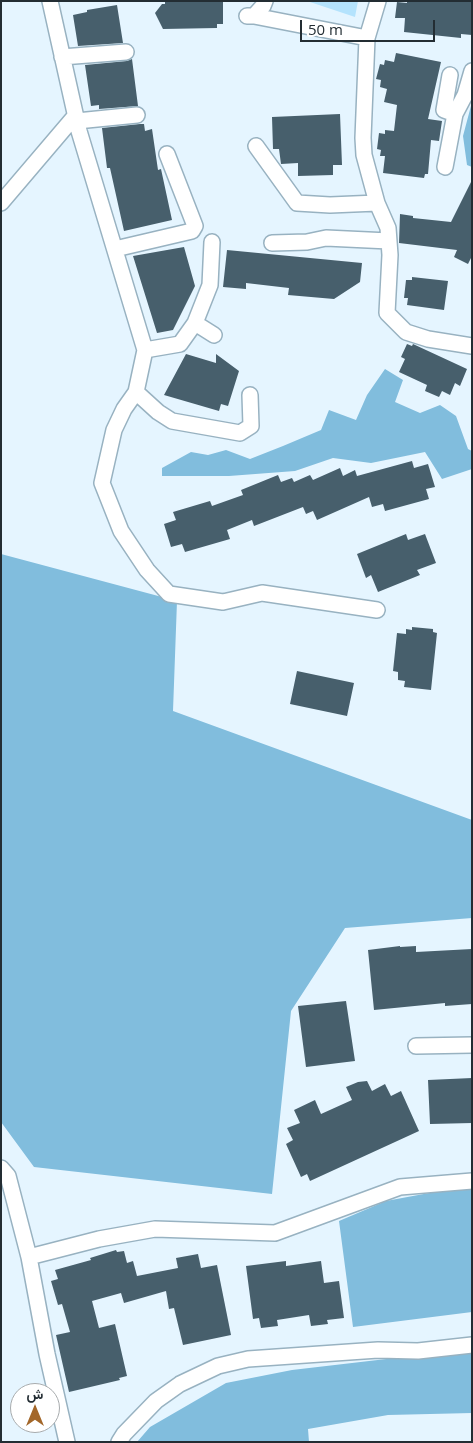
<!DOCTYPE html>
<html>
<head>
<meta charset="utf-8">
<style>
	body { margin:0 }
	#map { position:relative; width:473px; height:1443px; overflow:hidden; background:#e5f5ff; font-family:"Open Sans",Vazirmatn,sans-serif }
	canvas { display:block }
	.frame { position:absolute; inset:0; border:2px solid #232d33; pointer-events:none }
	.north { position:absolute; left:10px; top:1383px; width:50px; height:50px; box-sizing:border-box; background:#fff; border:1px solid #a7abad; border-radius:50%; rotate:0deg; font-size:14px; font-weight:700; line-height:20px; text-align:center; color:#232d33 }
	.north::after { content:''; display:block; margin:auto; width:18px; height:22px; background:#a3672a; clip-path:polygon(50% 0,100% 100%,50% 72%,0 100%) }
	.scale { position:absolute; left:300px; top:20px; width:135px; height:22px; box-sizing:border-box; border:2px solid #232d33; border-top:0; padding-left:6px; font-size:15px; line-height:18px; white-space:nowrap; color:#232d33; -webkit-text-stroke:4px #fff; paint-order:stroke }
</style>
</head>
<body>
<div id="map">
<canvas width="473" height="1443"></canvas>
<div class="frame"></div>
<div class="north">ش</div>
<div class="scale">50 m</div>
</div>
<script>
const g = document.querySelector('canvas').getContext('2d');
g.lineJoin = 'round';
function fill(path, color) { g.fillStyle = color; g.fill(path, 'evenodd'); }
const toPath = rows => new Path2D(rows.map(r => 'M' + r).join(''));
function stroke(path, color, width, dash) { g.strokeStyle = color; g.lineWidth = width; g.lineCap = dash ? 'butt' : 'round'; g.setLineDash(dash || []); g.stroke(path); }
fill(toPath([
	[307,1,358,1,355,17]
]), '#b4e3fd');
fill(toPath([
	[472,102,472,167,467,165,463,136],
	[385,369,403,380,395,402,420,413,440,405,456,416,468,449,472,451,472,469,442,479,425,452,371,463,333,458,295,471,229,476,162,476,162,468,191,452,208,455,226,450,250,459,283,446,321,430,329,410,356,420,367,395],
	[1,554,177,601,173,711,472,820,472,918,345,928,291,1011,272,1194,34,1167,1,1122],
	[472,1185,472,1312,353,1327,339,1221,386,1201],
	[472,1349,472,1413,388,1415,308,1429,309,1442,137,1442,150,1427,226,1383,292,1370]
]), '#81bddd');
fill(toPath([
	[223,1,223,24,217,24,217,28,163,29,155,13,162,4,165,4,165,2],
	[407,1,472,1,472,35,461,34,461,38,404,32,405,18,395,18,397,2,407,3],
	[117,5,123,43,78,46,73,15,87,12,87,10],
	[396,53,441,62,428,119,442,121,439,141,431,140,428,174,425,174,424,178,383,173,385,156,380,156,381,150,377,149,379,133,385,134,385,130,394,131,397,105,384,102,387,89,380,87,381,80,376,79,380,64,384,65,385,60,394,62],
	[132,59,138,106,99,109,99,105,91,106,85,65,127,61],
	[340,114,342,165,333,165,333,175,298,176,298,163,281,164,279,149,273,149,272,117],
	[140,124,144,124,145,131,152,129,158,170,161,169,172,220,124,231,110,168,107,168,102,128],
	[472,180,472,256,468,264,454,257,457,250,399,243,400,214,413,216,413,218,451,222],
	[184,247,195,286,173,330,157,333,133,256],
	[227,250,362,263,360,282,334,299,288,295,289,288,246,283,246,289,223,287],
	[412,277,448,281,444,310,407,305,408,298,404,298,406,280,412,280],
	[407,344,412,346,413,344,467,369,460,386,455,383,450,395,442,391,439,397,425,391,427,385,399,372,405,359,401,357],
	[186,354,216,363,216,354,239,371,228,406,221,404,219,411,164,395],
	[412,461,414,468,428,464,435,487,426,489,429,499,385,511,383,504,372,507,369,497,317,520,313,511,306,514,303,507,254,526,252,520,227,530,230,539,185,552,182,544,171,547,164,524,176,520,173,512,210,501,212,506,243,495,241,490,278,475,281,482,292,478,294,482,310,475,313,480,340,468,343,476,355,470,357,476],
	[406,534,408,540,425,534,436,563,417,570,420,575,378,592,371,575,366,578,357,554],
	[412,627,433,629,433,632,437,633,431,690,404,687,405,681,398,680,398,672,393,671,397,633,406,634,406,629,412,630],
	[297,671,354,683,347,716,290,704],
	[400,946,400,947,416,946,416,952,472,949,472,1004,445,1006,445,1003,374,1010,368,950],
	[346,1001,355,1061,306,1067,298,1006],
	[472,1078,472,1123,430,1124,428,1080],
	[367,1081,372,1091,385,1084,391,1096,401,1091,419,1131,310,1181,307,1174,301,1177,286,1144,293,1140,287,1128,300,1123,294,1110,315,1100,321,1114,352,1100,346,1087,358,1082],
	[116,1250,117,1252,124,1251,127,1263,133,1261,137,1276,178,1268,176,1258,198,1254,201,1268,217,1265,231,1335,183,1345,174,1308,169,1309,166,1291,124,1303,121,1293,92,1301,99,1328,115,1324,127,1376,119,1378,120,1380,69,1392,56,1335,70,1332,62,1304,58,1305,51,1281,58,1279,55,1270,91,1260,90,1258],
	[286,1261,286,1266,321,1261,324,1283,339,1281,344,1318,327,1320,328,1324,311,1326,309,1315,277,1320,278,1326,261,1328,259,1318,253,1319,246,1266]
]), '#475f6c');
const minor = toPath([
	[50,1,79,131,145,350,136,392,124,409,114,430,102,483,121,531,147,570,169,594,223,602,262,593,377,610],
	[378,1,367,38,363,138,364,155,377,203,388,228,390,255,387,313,406,332,428,339,472,346],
	[247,16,254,16,263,6,265,1],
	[254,16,367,38],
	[62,57,126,52],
	[450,75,444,110,455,114],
	[77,121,137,115],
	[256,146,297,203,330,205,377,203],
	[445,167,455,114,465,95,472,71],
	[1,203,75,116],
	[272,243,307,242,326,238,389,241],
	[115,249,192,231,195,226,167,154],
	[195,323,214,335],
	[145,350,180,344,195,323,210,285,212,242],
	[136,392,158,412,172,421,240,433,251,426,250,395],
	[416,1046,472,1045],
	[1,1168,8,1176,29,1257,47,1354,67,1442],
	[29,1257,99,1239,155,1229,275,1233,400,1187,472,1181],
	[119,1442,124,1434,156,1401,180,1384,218,1366,248,1359,378,1350,418,1351,472,1345]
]);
stroke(minor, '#98b2c1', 18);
stroke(minor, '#fff', 15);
</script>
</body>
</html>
